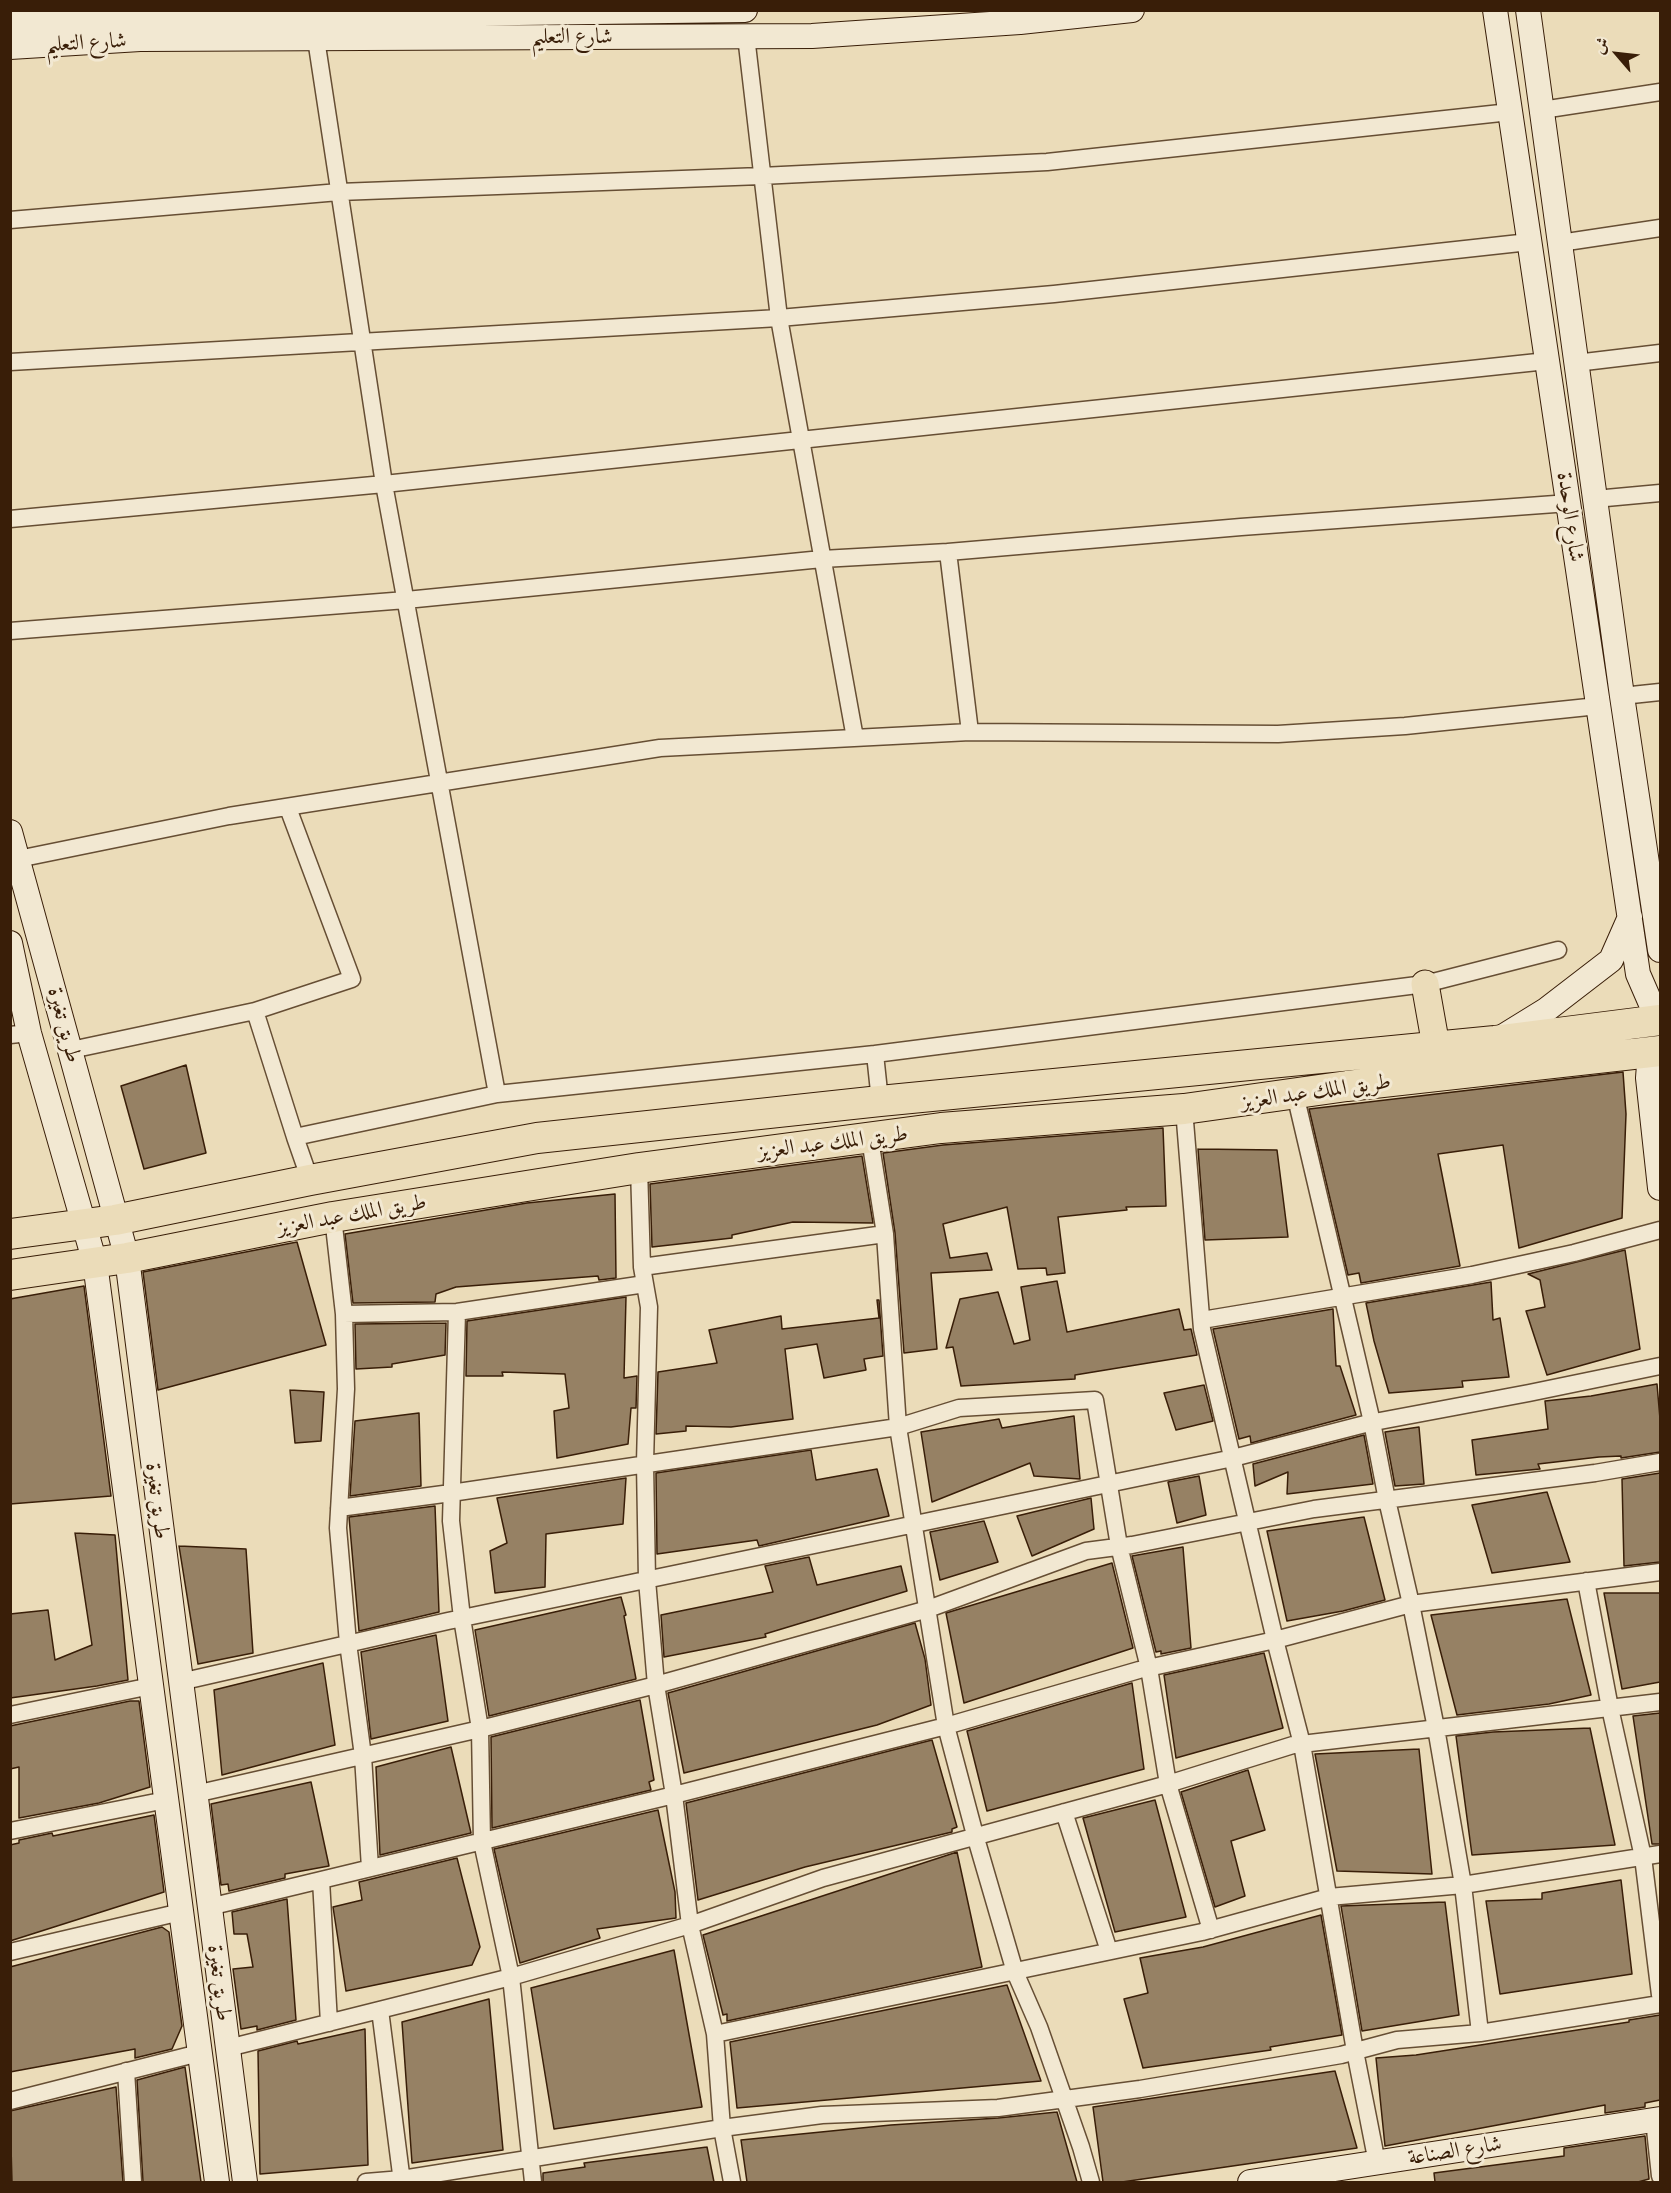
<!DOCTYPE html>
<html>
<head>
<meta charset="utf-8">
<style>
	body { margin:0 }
	#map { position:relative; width:1671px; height:2193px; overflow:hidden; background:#ebdcb9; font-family:"EB Garamond",Amiri,serif }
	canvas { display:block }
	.frame { position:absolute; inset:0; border:12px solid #391e08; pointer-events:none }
	.north { position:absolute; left:1587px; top:24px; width:60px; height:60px; -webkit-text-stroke:4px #f2e8d2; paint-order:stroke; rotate:298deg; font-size:16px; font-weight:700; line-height:24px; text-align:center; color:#391e08 }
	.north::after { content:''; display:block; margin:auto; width:21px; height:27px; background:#391e08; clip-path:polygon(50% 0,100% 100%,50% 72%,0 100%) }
</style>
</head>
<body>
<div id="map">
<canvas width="1671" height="2193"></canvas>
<div class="frame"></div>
<div class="north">ش</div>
</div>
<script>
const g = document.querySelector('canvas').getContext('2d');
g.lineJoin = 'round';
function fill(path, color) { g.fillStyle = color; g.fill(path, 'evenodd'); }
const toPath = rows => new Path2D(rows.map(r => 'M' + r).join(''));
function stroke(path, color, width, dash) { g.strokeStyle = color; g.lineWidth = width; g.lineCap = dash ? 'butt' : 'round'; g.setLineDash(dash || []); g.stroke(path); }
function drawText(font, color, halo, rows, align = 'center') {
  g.font = font + ' "EB Garamond",Amiri,serif'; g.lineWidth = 6; g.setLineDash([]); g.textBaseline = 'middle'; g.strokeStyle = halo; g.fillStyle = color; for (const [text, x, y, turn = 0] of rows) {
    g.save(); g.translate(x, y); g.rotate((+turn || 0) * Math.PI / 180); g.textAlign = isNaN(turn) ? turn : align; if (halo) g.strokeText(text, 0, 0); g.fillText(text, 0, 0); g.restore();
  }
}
const building = toPath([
	[186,1065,206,1153,144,1169,121,1086,186,1065],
	[1623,1072,1626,1114,1622,1218,1519,1248,1503,1145,1438,1154,1460,1266,1361,1283,1359,1273,1348,1275,1309,1109,1623,1072],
	[1163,1128,1166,1206,1126,1207,1127,1210,1058,1217,1065,1273,1047,1275,1046,1268,1018,1269,1007,1207,943,1224,950,1258,987,1253,992,1270,931,1273,937,1349,904,1353,895,1233,883,1153,943,1145,1163,1128],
	[1198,1149,1277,1150,1288,1237,1205,1240,1198,1149],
	[862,1156,873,1223,793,1222,732,1235,732,1238,652,1247,650,1184,862,1156],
	[615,1194,616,1278,599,1280,598,1276,456,1287,436,1294,435,1302,353,1303,345,1234,527,1203,615,1194],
	[297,1242,326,1345,158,1390,143,1272,297,1242],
	[1625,1250,1640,1349,1547,1375,1526,1311,1545,1307,1540,1280,1528,1274,1625,1250],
	[1057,1281,1067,1332,1179,1309,1184,1330,1191,1329,1197,1355,1075,1375,1075,1379,961,1386,953,1347,946,1348,960,1299,998,1292,1014,1344,1030,1340,1021,1287,1057,1281],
	[1491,1282,1493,1320,1500,1318,1509,1377,1462,1381,1463,1387,1389,1393,1374,1341,1366,1303,1491,1282],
	[84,1286,111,1496,10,1504,10,1299,84,1286],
	[626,1297,624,1378,637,1376,636,1408,631,1408,628,1444,557,1458,554,1411,569,1408,565,1374,502,1372,503,1376,466,1376,467,1321,626,1297],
	[877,1300,879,1300,883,1356,864,1359,866,1370,824,1378,817,1344,785,1349,793,1419,731,1427,686,1426,686,1431,656,1434,658,1372,717,1363,709,1330,781,1316,782,1329,879,1318,877,1300],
	[1333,1309,1336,1366,1340,1366,1356,1415,1251,1443,1250,1436,1239,1439,1213,1329,1333,1309],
	[446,1323,445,1355,392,1364,392,1367,356,1369,355,1324,446,1323],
	[1657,1384,1660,1419,1660,1452,1621,1458,1621,1456,1599,1457,1538,1464,1540,1469,1476,1475,1472,1440,1548,1429,1545,1401,1591,1396,1657,1384],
	[1204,1385,1213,1421,1176,1430,1164,1393,1204,1385],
	[290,1390,324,1392,321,1441,295,1443,290,1390],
	[419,1413,421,1486,350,1496,355,1421,419,1413],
	[1074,1416,1080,1479,1034,1476,1030,1463,932,1502,921,1432,999,1419,1002,1428,1074,1416],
	[1419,1427,1424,1484,1395,1486,1385,1432,1419,1427],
	[1364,1435,1373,1484,1287,1494,1288,1472,1255,1486,1253,1464,1364,1435],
	[811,1450,816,1480,877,1469,889,1516,759,1546,757,1540,657,1554,656,1473,811,1450],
	[1660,1473,1660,1562,1624,1566,1622,1479,1660,1473],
	[1199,1476,1206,1515,1177,1523,1168,1482,1199,1476],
	[626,1478,623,1524,546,1534,545,1587,495,1593,490,1551,507,1543,497,1498,626,1478],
	[1547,1492,1570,1562,1492,1573,1472,1505,1547,1492],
	[1091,1498,1094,1529,1032,1556,1017,1516,1091,1498],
	[435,1506,439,1612,359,1631,349,1517,435,1506],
	[1364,1517,1385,1600,1343,1611,1287,1621,1267,1531,1364,1517],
	[984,1521,998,1562,940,1580,930,1532,984,1521],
	[75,1533,115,1535,128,1680,97,1686,10,1698,10,1614,48,1610,55,1660,92,1645,75,1533],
	[179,1546,246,1549,253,1653,198,1664,179,1546],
	[1183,1547,1191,1648,1161,1654,1161,1651,1156,1652,1132,1556,1183,1547],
	[809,1557,817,1585,901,1566,907,1591,765,1634,766,1637,664,1657,661,1615,773,1592,765,1566,809,1557],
	[1112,1563,1133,1648,964,1703,946,1613,1112,1563],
	[1604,1593,1660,1593,1660,1682,1622,1689,1604,1593],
	[621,1597,626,1615,624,1616,636,1679,489,1716,475,1630,621,1597],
	[1567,1599,1591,1695,1549,1704,1457,1715,1431,1615,1567,1599],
	[915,1623,925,1659,931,1705,877,1725,684,1773,668,1693,915,1623],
	[436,1635,448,1721,371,1739,361,1652,436,1635],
	[1264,1653,1283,1728,1176,1758,1164,1675,1264,1653],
	[323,1663,335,1745,222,1775,214,1690,323,1663],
	[1132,1683,1144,1769,987,1811,967,1731,1132,1683],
	[640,1700,654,1780,649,1782,651,1790,492,1828,491,1737,640,1700],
	[130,1701,139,1701,150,1787,99,1803,19,1818,19,1767,10,1769,10,1726,130,1701],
	[1660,1713,1660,1844,1652,1844,1633,1716,1660,1713],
	[1590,1728,1615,1845,1472,1855,1456,1736,1493,1732,1590,1728],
	[932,1740,957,1827,952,1829,952,1832,805,1867,698,1900,686,1803,932,1740],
	[451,1747,471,1833,380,1855,376,1767,451,1747],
	[1419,1749,1432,1874,1337,1871,1315,1754,1419,1749],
	[1248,1770,1265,1830,1231,1841,1245,1896,1215,1907,1181,1792,1248,1770],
	[311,1782,329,1866,285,1874,285,1878,229,1891,228,1884,221,1885,211,1804,311,1782],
	[1155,1800,1186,1917,1115,1932,1083,1818,1155,1800],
	[658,1810,675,1892,676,1918,597,1929,600,1938,520,1963,494,1849,658,1810],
	[154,1815,164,1892,10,1941,10,1845,19,1843,19,1840,52,1833,53,1836,154,1815],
	[957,1852,982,1967,727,2021,727,2014,723,2015,703,1935,957,1852],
	[457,1858,480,1947,472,1965,346,1991,333,1907,362,1900,359,1882,457,1858],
	[1621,1880,1632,1974,1500,1994,1486,1901,1542,1899,1542,1893,1621,1880],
	[287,1899,296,2020,257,2030,257,2026,241,2029,233,1969,253,1967,247,1934,234,1934,232,1912,287,1899],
	[1445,1902,1459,2015,1362,2031,1341,1906,1445,1902],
	[1321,1915,1342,2035,1270,2047,1271,2050,1143,2068,1124,1999,1148,1993,1140,1958,1203,1947,1321,1915],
	[162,1927,169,1932,182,2026,172,2049,135,2058,135,2049,10,2072,10,1967,162,1927],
	[674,1950,702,2107,554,2129,531,1988,674,1950],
	[1007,1985,1041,2081,737,2108,730,2042,1007,1985],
	[489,1999,503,2150,412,2163,402,2022,489,1999],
	[1660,2015,1660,2100,1645,2103,1645,2107,1605,2113,1605,2105,1385,2146,1376,2058,1416,2055,1629,2022,1629,2020,1660,2015],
	[365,2029,368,2165,260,2174,258,2051,297,2041,298,2044,365,2029],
	[185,2067,201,2182,143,2182,137,2080,185,2067],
	[1335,2071,1357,2148,1122,2182,1103,2182,1093,2107,1335,2071],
	[116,2087,123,2182,12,2182,10,2111,116,2087],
	[1057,2112,1077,2182,747,2182,741,2140,891,2125,998,2118,1057,2112],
	[1645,2136,1649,2179,1638,2182,1435,2182,1434,2173,1564,2156,1564,2148,1645,2136],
	[707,2147,714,2182,543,2182,543,2173,585,2167,584,2163,707,2147]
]);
fill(building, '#968164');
stroke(building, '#391e08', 1.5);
const street = toPath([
	[746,36,779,318,855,738],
	[316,39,384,484,497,1094],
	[1542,110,1660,92],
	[10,220,339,192,761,176,1047,162,1510,112],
	[1560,243,1660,228],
	[10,362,779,318,1054,294,1529,242],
	[1576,363,1660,353],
	[1595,499,1660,493],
	[10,519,384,484,1547,361],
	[948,552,970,732],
	[10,631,406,600,822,559,948,552,1241,527,1569,503],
	[1622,696,1660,692],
	[18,859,229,816,660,748,970,732,1278,734,1405,726,1598,706],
	[255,1011,295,1137,310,1180],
	[10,1035,29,1033],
	[71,1050,255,1011,352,979,288,808],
	[875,1054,880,1101],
	[1295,1094,1372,1422,1387,1500,1411,1604,1436,1728,1463,1885,1480,2033],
	[1184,1109,1202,1329,1275,1640,1302,1744,1355,2051,1377,2163],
	[295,1137,497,1094,875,1054,1425,984,1558,950],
	[870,1139,885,1234,898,1427,946,1726,975,1835,1015,1972,1039,2027,1081,2147,1091,2182],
	[639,1168,642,1267,649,1307,645,1463,647,1580,656,1685,674,1795,690,1925,715,2034,722,2128,732,2182],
	[333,1217,344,1314,346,1389,338,1528,348,1643,363,1756,370,1868],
	[642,1267,885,1234],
	[457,1312,451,1521,462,1618,480,1729,482,1842,511,1977,533,2182],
	[344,1314,457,1312,645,1284],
	[1202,1320,1472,1275,1574,1253,1660,1230],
	[339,1508,451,1493,898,1427,959,1408,1095,1400,1119,1546,1149,1668,1168,1784,1211,1930],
	[1586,1581,1610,1708,1643,1857,1660,1995],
	[180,1682,448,1621,1233,1458,1369,1423,1529,1393,1660,1366],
	[10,1715,151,1686],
	[195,1794,480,1729,656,1685,928,1609,1086,1551,1132,1545,1314,1509,1595,1473,1660,1462],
	[1064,1812,1109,1951],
	[10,1831,166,1800],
	[321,1880,329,2023],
	[209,1907,674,1795,946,1726,1139,1670,1275,1640,1411,1604,1660,1572],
	[10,1952,181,1912],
	[380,2010,402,2182],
	[715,2034,1202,1932,1329,1897,1463,1885,1660,1854],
	[228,2048,511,1977,690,1925,823,1878,1168,1784,1293,1745,1660,1702],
	[126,2071,133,2182],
	[10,2101,199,2053],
	[1654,2120,1660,2176],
	[366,2182,402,2179,722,2128,822,2115,998,2108,1140,2089,1341,2055,1397,2040,1480,2033,1660,2004]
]);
const secondary = toPath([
	[1495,10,1638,974,1658,1020],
	[1528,10,1622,696,1660,950],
	[10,23,138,18,745,10],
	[10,47,140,39,812,36,1020,22,1132,10],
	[10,832,127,1258,245,2182],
	[10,943,29,1033,95,1263,217,2182],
	[1499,1039,1546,1010,1611,960,1630,917],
	[1650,1052,1648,1078,1660,1188],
	[1250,2182,1660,2119]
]);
const primary = toPath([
	[1425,984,1436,1046]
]);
const highway = toPath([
	[10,1234,115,1220,310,1180,537,1138,880,1101,1495,1041,1660,1020],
	[10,1275,127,1258,333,1217,639,1168,941,1128,1184,1109,1347,1086,1660,1051]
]);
stroke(street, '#664e34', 19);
stroke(secondary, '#391e08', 26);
stroke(primary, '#391e08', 29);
stroke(highway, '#391e08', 32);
stroke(street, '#f2e8d2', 16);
stroke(secondary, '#f2e8d2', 24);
stroke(primary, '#ebdcb9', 27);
stroke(highway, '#ebdcb9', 30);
drawText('22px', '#391e08', '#f2e8d2', [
	["شارع التعليم",572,37],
	["شارع التعليم",86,43,-3],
	["شارع الوحدة",1570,517,82],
	["طريق تغيرة",64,1025,75],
	["طريق الملك عبد العزيز",1316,1092,-8],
	["طريق الملك عبد العزيز",833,1143,-7],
	["طريق الملك عبد العزيز",352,1215,-10],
	["طريق تغيرة",157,1501,83],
	["طريق تغيرة",219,1983,83],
	["شارع الصناعة",1455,2151,-9]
]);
</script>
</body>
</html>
